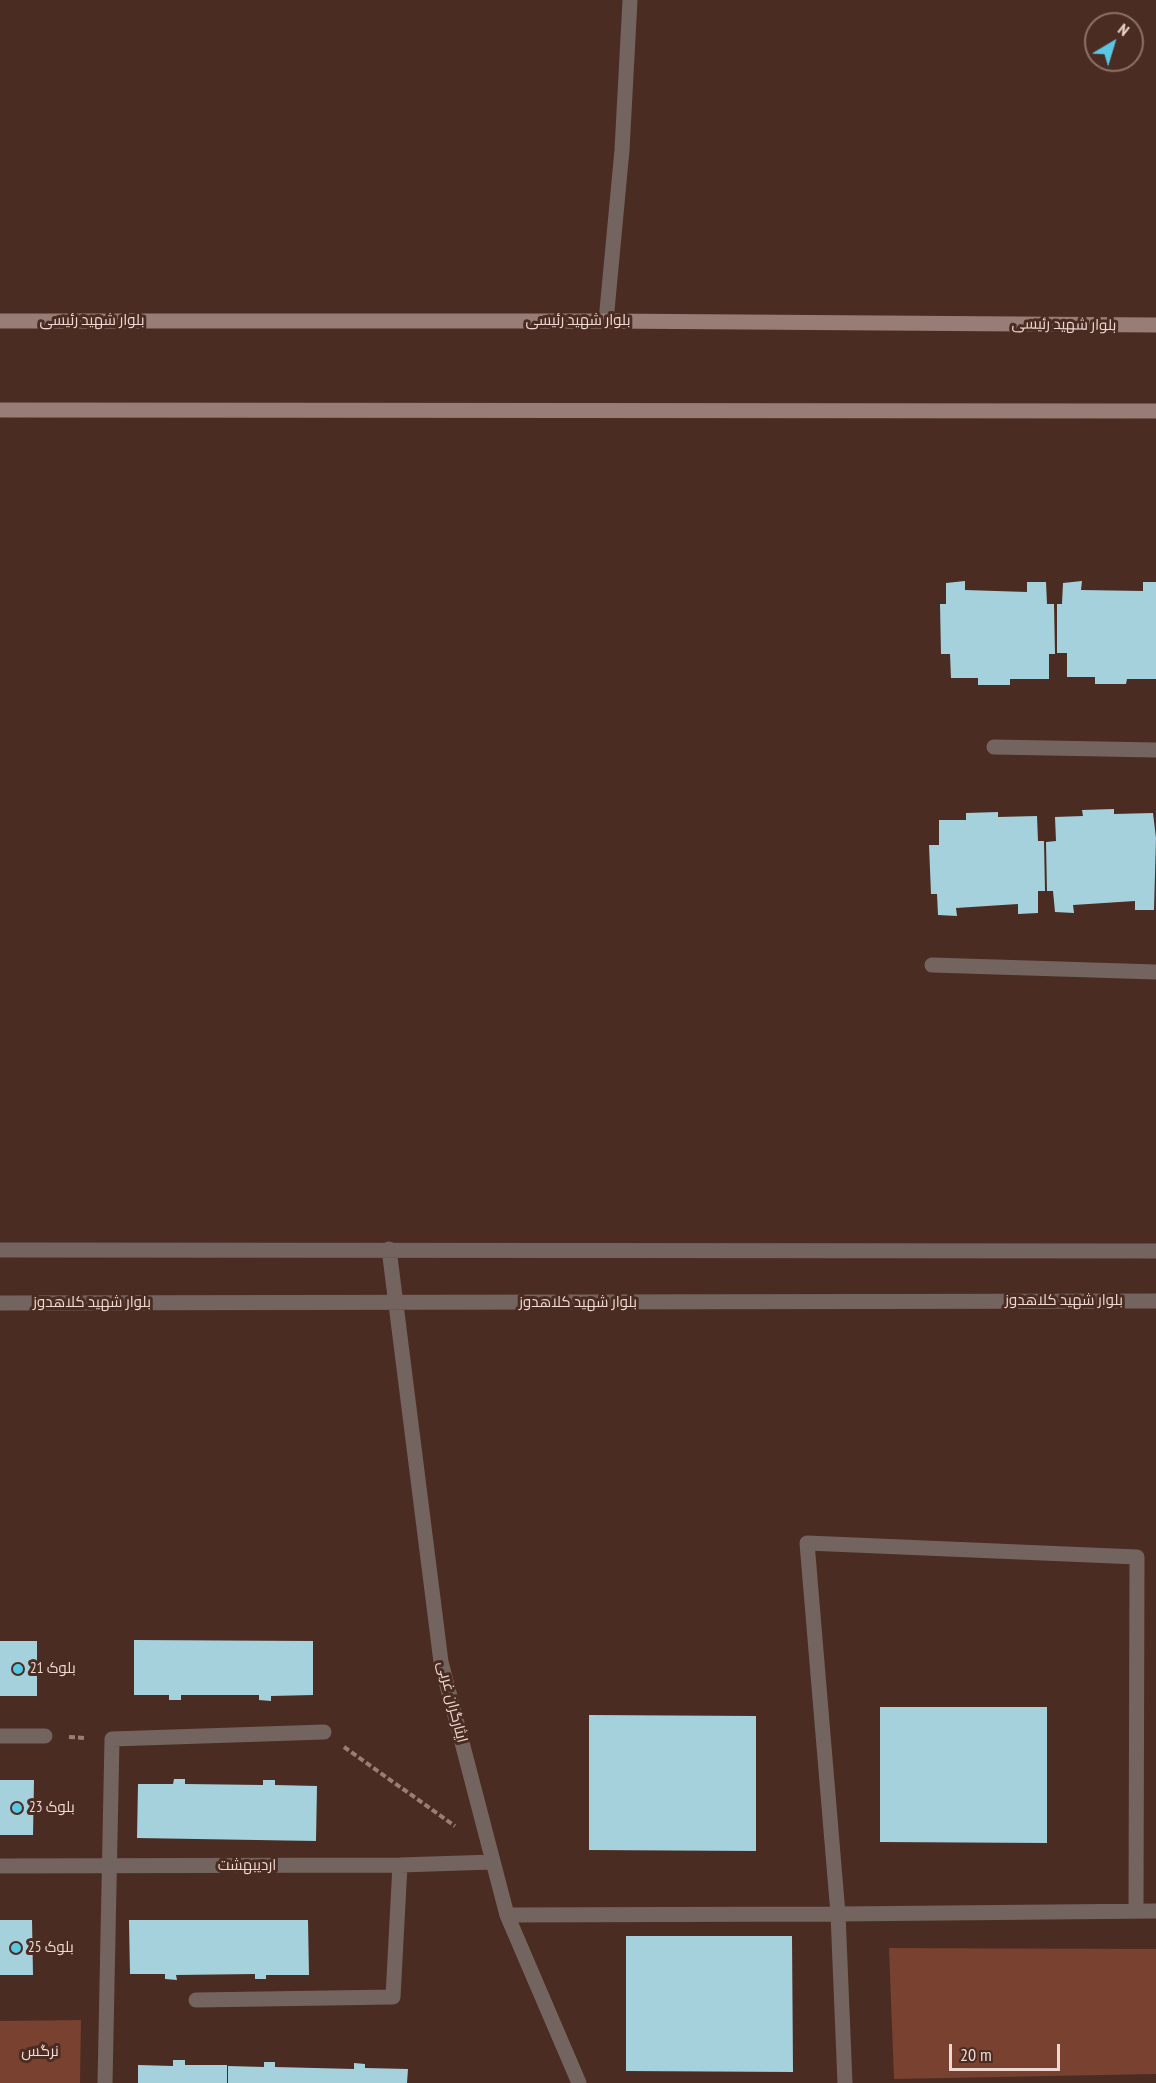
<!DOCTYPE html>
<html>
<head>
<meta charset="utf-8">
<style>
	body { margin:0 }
	#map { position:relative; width:1156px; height:2083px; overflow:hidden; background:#4b2c22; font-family:"PT Sans Narrow",sans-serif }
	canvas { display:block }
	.north { position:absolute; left:1084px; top:12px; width:60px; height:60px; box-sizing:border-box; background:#4b2c22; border:2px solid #8c7168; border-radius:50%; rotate:38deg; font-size:16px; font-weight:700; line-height:24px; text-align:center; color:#edd8d2 }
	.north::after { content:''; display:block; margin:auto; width:21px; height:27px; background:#58c8e4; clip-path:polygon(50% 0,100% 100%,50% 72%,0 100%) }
	.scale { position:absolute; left:949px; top:2044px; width:111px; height:27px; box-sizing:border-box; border:3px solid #edd8d2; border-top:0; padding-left:8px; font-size:18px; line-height:21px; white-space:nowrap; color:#edd8d2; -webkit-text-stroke:4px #4b2c22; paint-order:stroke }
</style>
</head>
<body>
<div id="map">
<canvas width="1156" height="2083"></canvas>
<div class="north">N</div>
<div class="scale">20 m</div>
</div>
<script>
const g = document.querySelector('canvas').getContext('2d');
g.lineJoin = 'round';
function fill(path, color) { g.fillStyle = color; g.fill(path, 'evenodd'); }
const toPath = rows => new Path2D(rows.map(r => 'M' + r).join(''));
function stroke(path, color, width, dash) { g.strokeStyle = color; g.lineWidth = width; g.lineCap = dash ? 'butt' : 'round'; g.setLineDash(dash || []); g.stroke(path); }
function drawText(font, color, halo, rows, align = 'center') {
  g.font = font + ' "PT Sans Narrow",Cairo,sans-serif'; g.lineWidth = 6; g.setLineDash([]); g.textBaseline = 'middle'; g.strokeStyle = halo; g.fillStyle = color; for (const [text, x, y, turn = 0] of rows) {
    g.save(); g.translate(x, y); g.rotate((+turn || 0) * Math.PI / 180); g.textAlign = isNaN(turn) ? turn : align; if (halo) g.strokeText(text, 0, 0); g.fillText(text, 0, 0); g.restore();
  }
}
fill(toPath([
	[889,1948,1156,1949,1156,2074,894,2079],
	[81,2020,80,2083,0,2083,0,2021]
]), '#784130');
fill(toPath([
	[965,581,965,590,1027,592,1027,582,1046,582,1047,604,1054,604,1055,654,1049,654,1049,679,1010,679,1010,685,978,685,978,678,951,678,950,654,941,654,940,604,946,604,946,583],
	[1082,581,1081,590,1143,591,1143,582,1156,582,1156,679,1127,679,1126,684,1095,684,1095,677,1067,677,1067,653,1057,653,1057,604,1062,604,1063,583],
	[1114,809,1114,814,1153,813,1156,838,1154,910,1135,910,1135,901,1073,905,1074,913,1055,912,1053,891,1047,891,1046,842,1056,841,1055,817,1083,816,1082,810],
	[998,812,998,817,1037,816,1038,841,1044,841,1045,891,1038,891,1038,913,1018,914,1018,904,956,908,957,916,938,915,937,894,931,894,929,845,939,845,939,820,966,820,966,813],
	[134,1640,313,1641,313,1695,271,1696,271,1701,259,1700,259,1695,181,1695,181,1700,169,1700,169,1695,134,1695],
	[0,1641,37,1641,37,1696,0,1696],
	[880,1707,1047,1707,1047,1843,880,1842],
	[589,1715,756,1716,756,1851,589,1850],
	[174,1779,185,1779,185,1784,263,1785,263,1780,275,1780,275,1785,317,1786,316,1841,137,1838,138,1784,173,1784],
	[0,1780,34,1780,33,1835,0,1835],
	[0,1920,32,1920,33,1975,0,1975],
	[129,1920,308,1920,309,1975,266,1975,266,1979,255,1979,255,1974,176,1975,177,1980,165,1979,165,1974,130,1974],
	[626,1936,792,1936,793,2072,626,2071],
	[173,2060,185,2060,185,2065,227,2065,227,2083,138,2083,138,2065,173,2066],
	[264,2062,275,2062,275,2067,354,2069,354,2063,365,2064,365,2068,408,2069,407,2083,228,2083,228,2066,264,2067]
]), '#a5d1dd');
stroke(toPath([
	[69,1737,86,1738],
	[344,1747,455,1826]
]), '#987e76', 4, [6, 3]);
stroke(toPath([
	[606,321,622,150,630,0],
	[994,747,1156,750],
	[932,965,1156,972],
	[389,1249,441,1662,507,1915,579,2083],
	[0,1250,1156,1251],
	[0,1303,1156,1301],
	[0,1736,45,1736],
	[0,1866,400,1865,493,1862],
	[1136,1911,1137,1557,807,1543,838,1914,1156,1911],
	[507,1915,838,1914,845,2083],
	[196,2000,393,1997,400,1865],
	[105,2083,112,1739,324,1732]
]), '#74645f', 15);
stroke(toPath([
	[0,321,606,321,1156,325],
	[0,410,1156,411]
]), '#977d75', 15);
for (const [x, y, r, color] of [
	[18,1669,6,"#58c8e4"],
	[17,1808,6,"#58c8e4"],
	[16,1948,6,"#58c8e4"]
]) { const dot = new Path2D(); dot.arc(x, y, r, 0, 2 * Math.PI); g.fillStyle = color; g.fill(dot); stroke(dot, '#4b2c22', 2); }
drawText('15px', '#edd8d2', '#4b2c22', [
	["بلوار شهید رئیسی",92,321],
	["بلوار شهید رئیسی",578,321],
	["بلوار شهید رئیسی",1064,325,1],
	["بلوار شهید کلاهدوز",1064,1301],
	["بلوار شهید کلاهدوز",92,1303],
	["بلوار شهید کلاهدوز",578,1303],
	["ایثارگران غربی",452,1702,76],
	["اردیبهشت",247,1866]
]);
drawText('15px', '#edd8d2', '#4b2c22', [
	["بلوک 21",30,1669],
	["بلوک 23",29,1808],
	["بلوک 25",28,1948]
], 'left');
drawText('15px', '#f7ddd5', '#4b2c22', [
	["نرگس",40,2052]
]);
</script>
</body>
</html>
